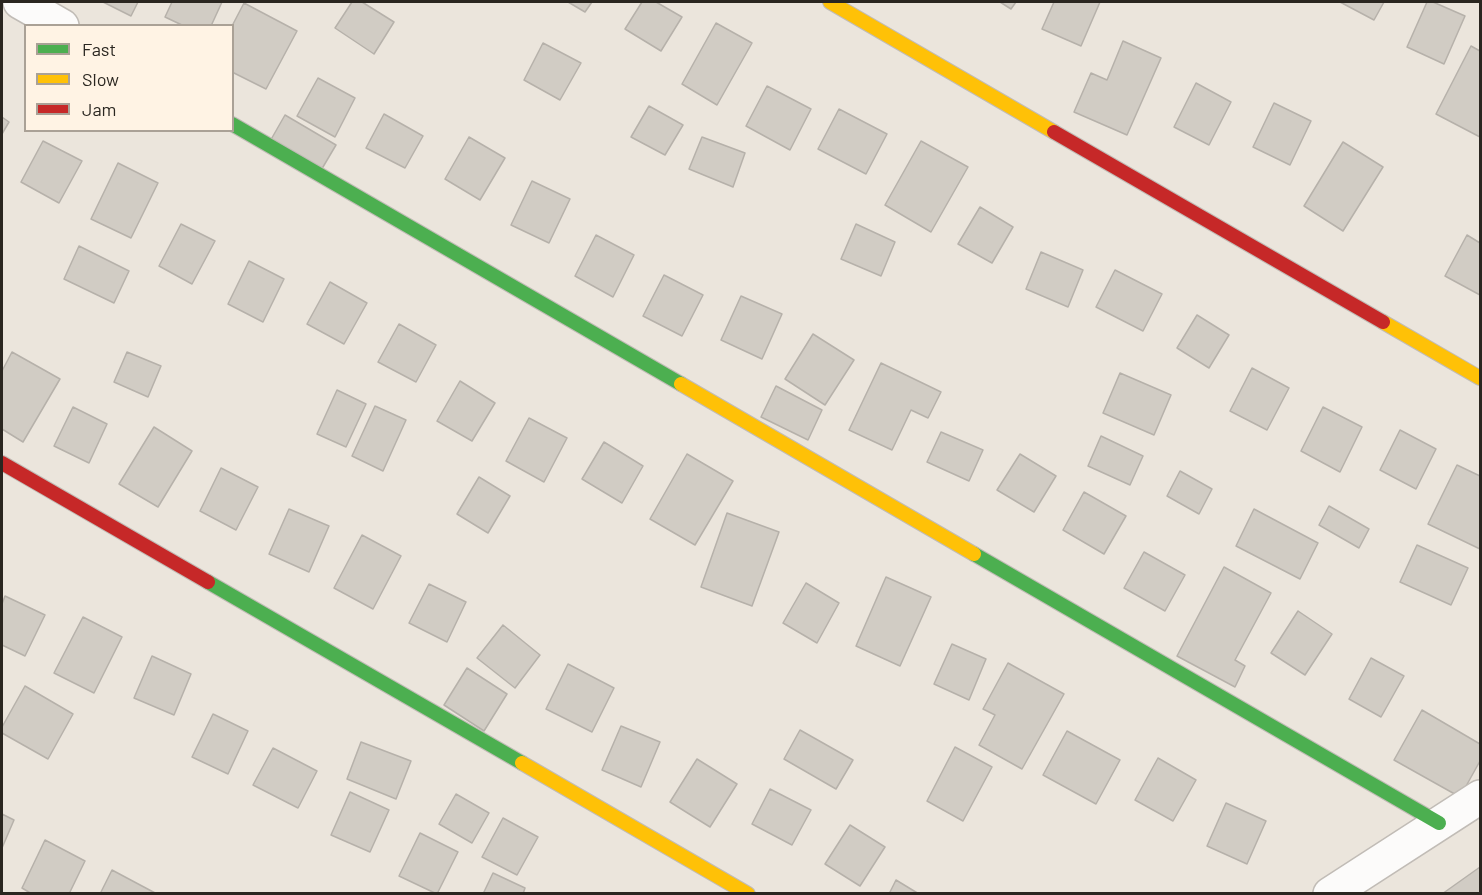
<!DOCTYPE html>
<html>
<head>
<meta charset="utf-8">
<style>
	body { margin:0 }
	#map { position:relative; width:1482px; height:895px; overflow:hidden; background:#ebe5dc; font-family:Barlow,sans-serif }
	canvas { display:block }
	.frame { position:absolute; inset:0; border:3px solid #2a2620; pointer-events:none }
	.legend { position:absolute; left:24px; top:24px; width:210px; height:108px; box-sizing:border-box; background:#fff3e4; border:2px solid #aaa196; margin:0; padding:8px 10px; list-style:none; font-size:18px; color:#2a2620 }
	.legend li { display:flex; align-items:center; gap:12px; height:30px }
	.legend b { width:30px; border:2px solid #aaa196 }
</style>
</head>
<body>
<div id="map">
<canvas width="1482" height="895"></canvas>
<div class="frame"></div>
<ul class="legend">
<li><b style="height:8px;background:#4caf50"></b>Fast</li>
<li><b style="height:8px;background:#ffc107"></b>Slow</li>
<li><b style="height:8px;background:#c62828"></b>Jam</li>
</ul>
</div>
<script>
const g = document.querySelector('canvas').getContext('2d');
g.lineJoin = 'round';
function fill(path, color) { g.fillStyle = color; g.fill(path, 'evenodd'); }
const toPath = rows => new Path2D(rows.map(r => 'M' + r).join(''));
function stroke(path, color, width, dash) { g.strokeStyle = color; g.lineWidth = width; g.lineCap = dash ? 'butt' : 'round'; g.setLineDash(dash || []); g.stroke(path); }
const building = toPath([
	[103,2,138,2,131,16,103,2],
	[172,2,222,2,211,26,184,26,165,17,172,2],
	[352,2,362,2,394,22,374,54,335,28,352,2],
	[568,2,592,2,585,12,568,2],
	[642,2,656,2,682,17,661,51,625,29,642,2],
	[1000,2,1016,2,1011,9,1000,2],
	[1054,2,1100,2,1081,46,1042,29,1054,2],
	[1340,2,1384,2,1374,20,1340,2],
	[1427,2,1433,2,1465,16,1444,64,1407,47,1427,2],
	[244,3,297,31,266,89,232,72,232,26,244,3],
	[716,23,752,43,717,105,682,84,716,23],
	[1123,41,1161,58,1127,135,1074,112,1091,73,1107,80,1123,41],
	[543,43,581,63,560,100,524,80,543,43],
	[1471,46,1480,51,1480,137,1436,114,1471,46],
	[318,78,355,98,335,137,297,116,318,78],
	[1196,83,1231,102,1209,145,1174,127,1196,83],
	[767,86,811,109,790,150,746,126,767,86],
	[1274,103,1311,121,1290,165,1253,147,1274,103],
	[649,106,683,125,665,155,631,137,649,106],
	[839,109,887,134,866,174,818,149,839,109],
	[384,114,423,136,405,168,366,148,384,114],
	[285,115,336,145,320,172,269,143,285,115],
	[2,117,9,122,2,134,2,117],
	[469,137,505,158,480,200,445,179,469,137],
	[702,137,745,153,733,187,689,169,702,137],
	[43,141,82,161,59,203,21,182,43,141],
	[921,141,968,167,931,232,885,205,921,141],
	[1343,142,1383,167,1343,231,1304,206,1343,142],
	[118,163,158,183,131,238,91,219,118,163],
	[532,181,570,199,549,243,511,225,532,181],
	[980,207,1013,227,992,263,958,244,980,207],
	[181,224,215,241,192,284,159,266,181,224],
	[856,224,895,242,881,276,841,259,856,224],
	[596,235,634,255,613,297,575,276,596,235],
	[1467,235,1480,243,1480,295,1445,276,1467,235],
	[79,246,129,271,114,303,64,279,79,246],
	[1041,252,1083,270,1068,307,1026,289,1041,252],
	[249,261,284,279,263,322,228,304,249,261],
	[1115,270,1162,294,1143,331,1096,307,1115,270],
	[664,275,703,295,682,336,643,316,664,275],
	[330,282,367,303,344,344,307,324,330,282],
	[741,296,782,314,762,359,721,340,741,296],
	[1197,315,1229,335,1209,368,1177,348,1197,315],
	[399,324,436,345,416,382,378,362,399,324],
	[813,334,854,360,825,405,785,379,813,334],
	[12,352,60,379,23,442,2,429,2,371,12,352],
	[127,352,161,366,148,397,114,382,127,352],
	[881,363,941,392,928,418,911,410,892,450,849,430,881,363],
	[1252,368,1289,388,1267,430,1230,411,1252,368],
	[1120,373,1171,395,1154,435,1103,413,1120,373],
	[460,381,495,403,472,441,437,421,460,381],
	[776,386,822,410,808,440,761,417,776,386],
	[337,390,366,404,346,447,317,434,337,390],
	[375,406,406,420,383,471,352,456,375,406],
	[73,407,107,424,89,463,54,446,73,407],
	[1323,407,1362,427,1340,472,1301,451,1323,407],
	[529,418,567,438,544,482,506,461,529,418],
	[154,427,192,451,158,507,119,484,154,427],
	[1400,430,1436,449,1416,489,1380,470,1400,430],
	[941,432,983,450,969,481,927,462,941,432],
	[1101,436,1143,456,1130,485,1088,466,1101,436],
	[604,442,643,466,622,503,582,479,604,442],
	[687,454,733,481,695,545,650,519,687,454],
	[1020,454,1056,476,1034,512,997,490,1020,454],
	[1457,465,1480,476,1480,549,1428,524,1457,465],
	[221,468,258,487,236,530,200,511,221,468],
	[1180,471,1212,489,1199,514,1167,496,1180,471],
	[479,477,510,496,488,533,457,514,479,477],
	[1084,492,1126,516,1104,554,1063,530,1084,492],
	[1329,506,1369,529,1359,548,1319,525,1329,506],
	[289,509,329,526,309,572,269,554,289,509],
	[1254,509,1318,543,1300,579,1236,546,1254,509],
	[727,513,779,532,752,606,701,587,727,513],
	[362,535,401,556,373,609,334,588,362,535],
	[1417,545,1468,568,1451,605,1400,582,1417,545],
	[1144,552,1185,575,1165,611,1124,588,1144,552],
	[1224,567,1271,593,1235,660,1245,666,1235,687,1177,656,1224,567],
	[886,577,931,597,900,666,856,646,886,577],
	[806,583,839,603,817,643,783,623,806,583],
	[429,584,466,602,447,642,409,623,429,584],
	[5,596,45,615,25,656,2,645,2,604,5,596],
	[1298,611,1332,634,1305,675,1271,653,1298,611],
	[83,617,122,637,94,693,54,673,83,617],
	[503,625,540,655,515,688,477,658,503,625],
	[952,644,986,659,969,700,934,684,952,644],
	[152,656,191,674,174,715,134,698,152,656],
	[1371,658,1404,676,1381,717,1349,699,1371,658],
	[1008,663,1064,694,1022,769,979,745,995,715,983,709,1008,663],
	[568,664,614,688,592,732,546,709,568,664],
	[467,668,507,694,484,731,444,705,467,668],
	[25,686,73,714,48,759,2,733,2,727,25,686],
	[1422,710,1480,744,1480,761,1460,797,1394,760,1422,710],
	[213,714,248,731,228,774,192,757,213,714],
	[621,726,660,742,641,787,602,770,621,726],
	[800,730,853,760,836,789,784,759,800,730],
	[1067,731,1120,760,1096,804,1043,775,1067,731],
	[361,742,411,761,396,799,347,779,361,742],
	[955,747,992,767,963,821,927,801,955,747],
	[273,748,317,771,298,808,253,785,273,748],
	[1158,758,1196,780,1173,821,1135,800,1158,758],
	[697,759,737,784,710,827,670,802,697,759],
	[770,789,811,810,792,845,752,824,770,789],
	[350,792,389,810,370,852,331,835,350,792],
	[456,794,489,813,472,843,439,824,456,794],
	[1226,803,1266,821,1247,864,1207,846,1226,803],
	[2,814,14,820,2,848,2,814],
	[503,818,538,837,517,875,482,857,503,818],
	[850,825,885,847,860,886,825,864,850,825],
	[420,833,458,852,437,894,399,876,420,833],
	[45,840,85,861,69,894,32,894,22,888,45,840],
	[1480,867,1480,894,1442,894,1480,867],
	[112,870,157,894,100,894,112,870],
	[493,873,525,888,523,894,483,894,493,873],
	[896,880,919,894,889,894,896,880]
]);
fill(building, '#d1ccc4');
stroke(building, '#b6b1aa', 1.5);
const street = toPath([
	[20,2,62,26],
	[1330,894,1480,797]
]);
const fast = toPath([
	[232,124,681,384],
	[974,554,1439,823],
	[208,582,522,763]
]);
const slow = toPath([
	[830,2,1054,132],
	[1383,322,1480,378],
	[681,384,974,554],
	[522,763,748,894]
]);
const jam = toPath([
	[1054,132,1383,322],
	[2,463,208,582]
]);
stroke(street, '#c1bcb6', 36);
stroke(fast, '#c1bcb6', 16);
stroke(slow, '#c1bcb6', 16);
stroke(jam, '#c1bcb6', 16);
stroke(street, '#fcfbfa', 33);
stroke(fast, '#4caf50', 14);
stroke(slow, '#ffc107', 14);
stroke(jam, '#c62828', 14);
</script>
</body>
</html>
